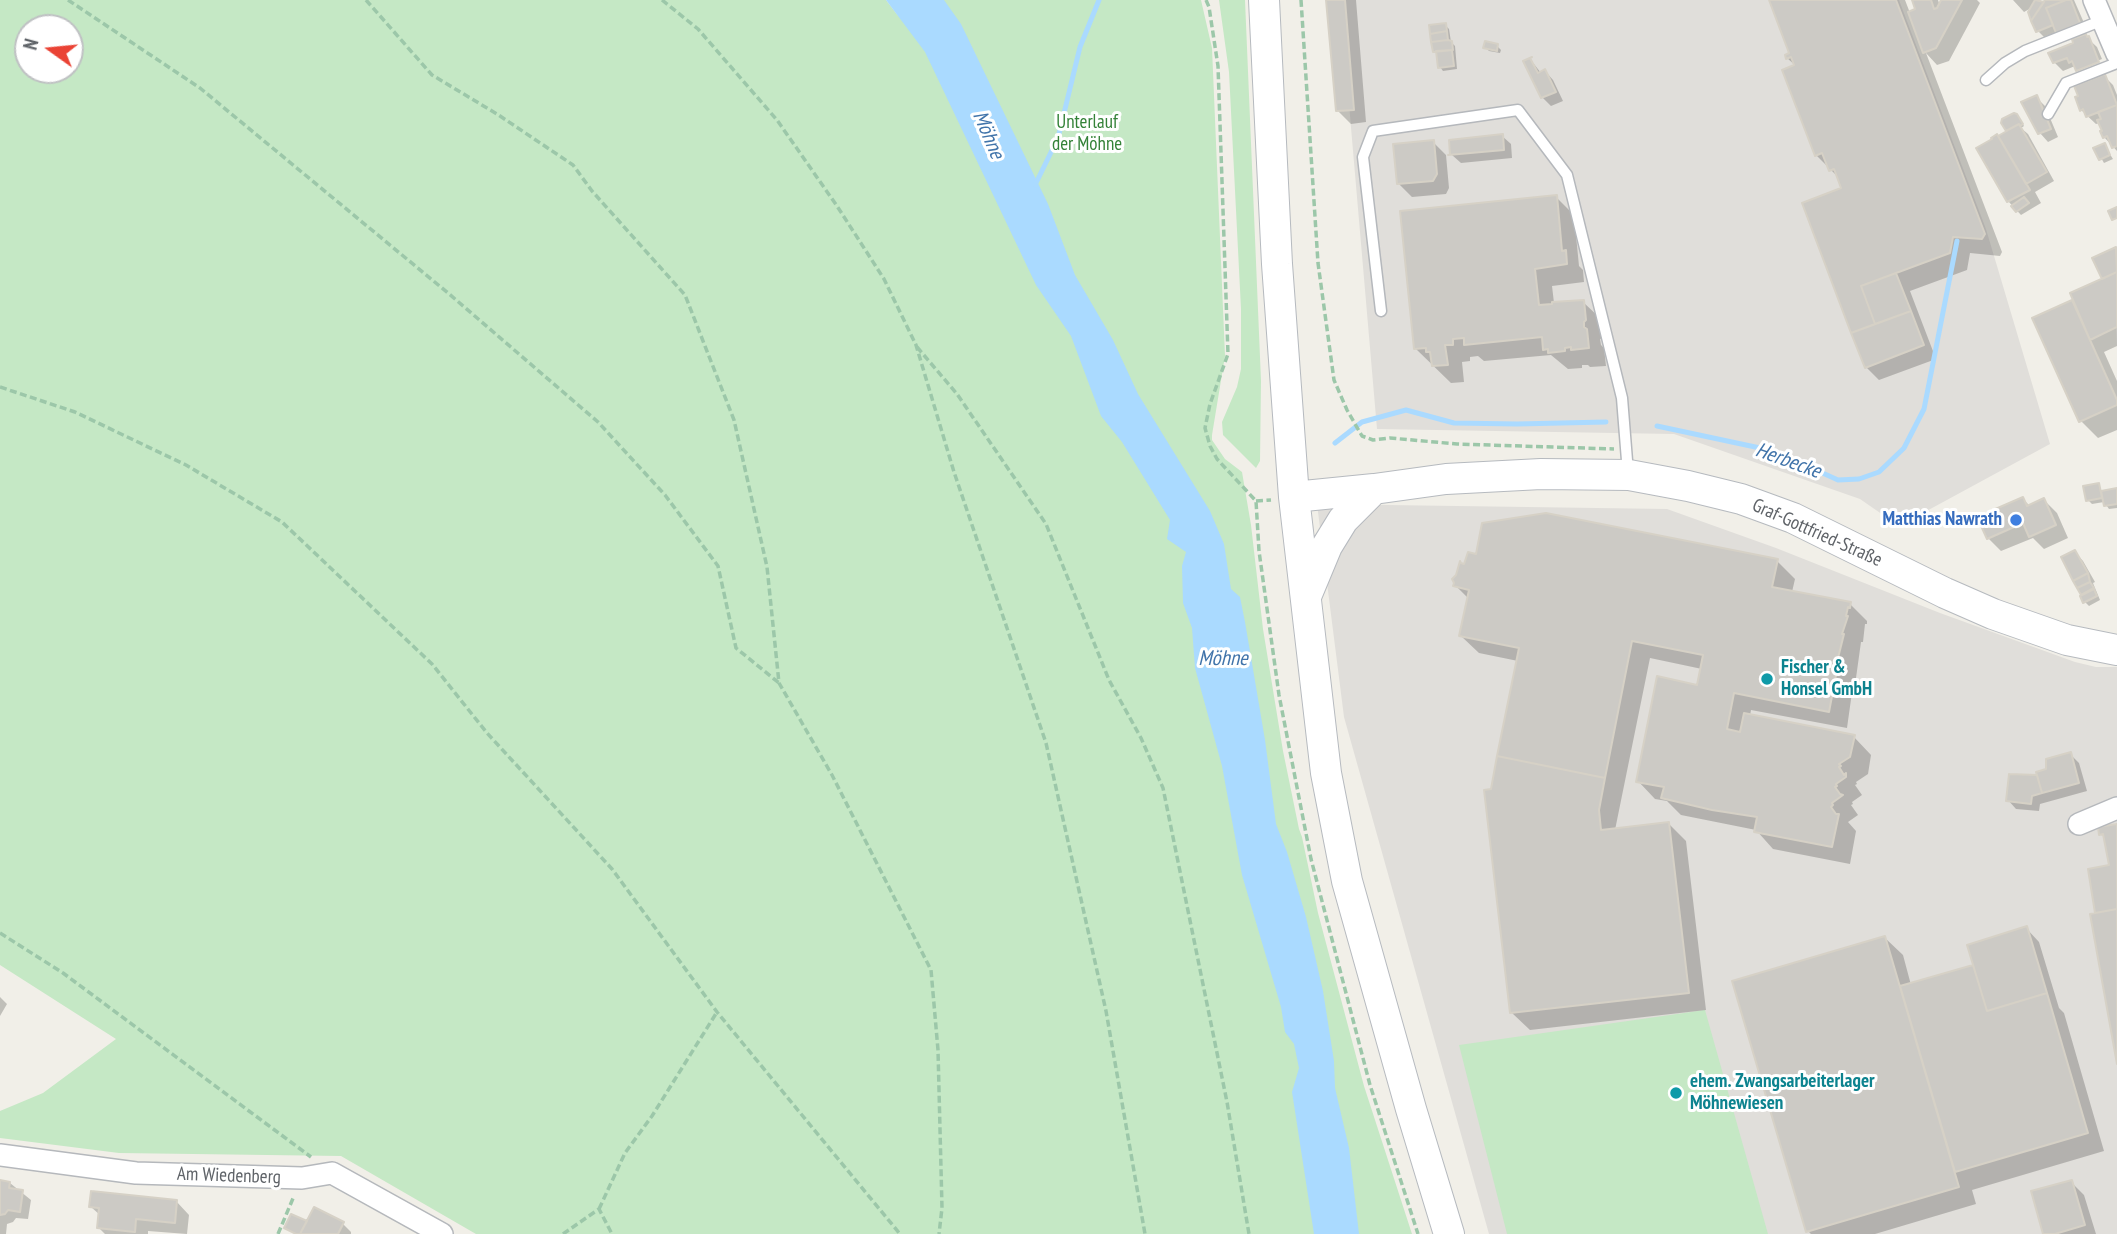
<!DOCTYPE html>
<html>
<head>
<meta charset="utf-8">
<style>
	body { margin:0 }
	#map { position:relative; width:2117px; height:1234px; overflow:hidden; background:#f1efe8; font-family:"PT Sans Narrow",sans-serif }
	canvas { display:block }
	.north { position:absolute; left:14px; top:14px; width:70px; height:70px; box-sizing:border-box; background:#fff; border:2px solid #bfc1c3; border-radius:50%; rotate:285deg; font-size:19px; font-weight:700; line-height:28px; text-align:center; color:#5f6368 }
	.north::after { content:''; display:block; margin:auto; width:24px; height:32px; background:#ea4335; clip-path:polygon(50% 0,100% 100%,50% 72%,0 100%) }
</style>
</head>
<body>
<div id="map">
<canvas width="2117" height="1234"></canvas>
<div class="north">N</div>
</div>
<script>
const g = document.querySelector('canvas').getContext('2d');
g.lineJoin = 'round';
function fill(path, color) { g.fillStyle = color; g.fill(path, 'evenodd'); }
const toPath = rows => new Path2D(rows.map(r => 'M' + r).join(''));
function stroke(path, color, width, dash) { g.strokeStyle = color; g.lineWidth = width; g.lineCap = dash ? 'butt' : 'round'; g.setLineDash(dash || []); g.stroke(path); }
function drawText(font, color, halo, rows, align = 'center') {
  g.font = font + ' "PT Sans Narrow",sans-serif'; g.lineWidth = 6; g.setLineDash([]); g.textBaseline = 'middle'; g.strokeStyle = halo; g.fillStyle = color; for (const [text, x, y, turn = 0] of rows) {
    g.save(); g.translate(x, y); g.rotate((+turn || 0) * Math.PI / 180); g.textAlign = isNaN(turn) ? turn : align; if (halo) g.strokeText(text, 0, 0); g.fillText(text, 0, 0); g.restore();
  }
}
fill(toPath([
	[1340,0,1899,0,1986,229,2050,444,1899,526,1860,499,1674,434,1377,429],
	[1317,504,1667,509,1776,548,1940,613,2075,662,2096,667,2117,667,2117,1234,1489,1234,1344,717]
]), '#e0deda');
fill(toPath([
	[0,0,886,0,899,17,888,0,1201,0,1212,48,1225,356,1212,435,1212,440,1225,459,1242,472,1251,525,1263,629,1283,751,1299,829,1302,837,1318,913,1364,1086,1412,1234,476,1234,341,1156,119,1153,0,1138,0,1111,43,1093,116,1039,0,965],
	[28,28,70,28,70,70,28,70],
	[1219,0,1245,0,1261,381,1260,461,1256,468,1223,435,1222,422,1237,387,1241,369,1241,309,1229,72],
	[1705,1010,1768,1234,1507,1234,1459,1045]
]), '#c5e8c5');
fill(toPath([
	[886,0,944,0,961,24,1048,204,1075,275,1113,340,1138,394,1210,511,1224,544,1231,589,1240,597,1245,622,1265,740,1276,824,1287,852,1306,917,1323,991,1334,1061,1335,1088,1349,1148,1359,1234,1314,1234,1292,1092,1299,1068,1294,1044,1285,1032,1281,1007,1242,875,1222,766,1195,668,1192,628,1183,603,1182,566,1186,552,1167,539,1170,520,1122,442,1101,416,1071,336,1036,285,925,52]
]), '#aadaff');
fill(toPath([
	[1328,0,1356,0,1366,122,1351,124,1338,111],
	[1771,0,1905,0,1910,13,1917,10,1913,0,1938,0,1940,6,1943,0,1977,0,1980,3,1949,61,1937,65,1926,53,2002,252,2000,256,1970,253,1967,270,1910,291,1936,359,1879,380,1866,367,1804,204,1843,189,1839,178,1816,155,1796,66,1787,58,1792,54],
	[2013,0,2040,0,2044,5,2047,0,2074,0,2088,32,2083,34,2097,47,2102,59,2077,69,2079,71,2103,62,2107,70,2086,79,2077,70,2075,66,2063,71,2054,62,2076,44,2073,38,2066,41,2059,34,2046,39,2038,31,2033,7,2024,12],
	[1445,25,1449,29,1451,42,1455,46,1457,69,1443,71,1440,67,1438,55,1434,51],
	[1497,46,1501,50,1500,53,1489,51,1485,47],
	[1530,59,1541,73,1545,71,1553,80,1563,101,1551,106,1542,97],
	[2104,76,2113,85,2117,95,2117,151,2104,137,2100,123,2096,124,2081,110],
	[2036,97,2045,106,2058,137,2048,142,2040,133],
	[2016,115,2024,126,2021,128,2028,134,2054,181,2035,192,2041,203,2021,215,2008,201,1999,138,2009,132,2003,123],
	[1502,136,1511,144,1512,158,1461,163,1452,155],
	[1433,142,1446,155,1449,188,1446,194,1412,197,1399,184],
	[2104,145,2113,159,2104,163,2096,149],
	[1556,197,1574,215,1579,266,1583,270,1584,282,1552,286,1554,303,1583,302,1601,319,1603,338,1600,339,1601,345,1604,348,1606,366,1590,367,1588,365,1582,365,1582,368,1568,369,1551,355,1484,361,1478,356,1470,357,1470,361,1462,362,1464,382,1451,383,1416,349],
	[2116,249,2117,346,2104,352,2117,381,2117,430,2098,438,2081,421,2071,302,2079,309,2105,279],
	[2098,485,2103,493,2117,490,2117,508,2109,509,2104,502,2092,504,2088,500],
	[2023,499,2030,506,2044,500,2057,513,2068,538,2044,549,2033,538,2001,551,1988,538],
	[2075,552,2083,561,2095,582,2093,583,2100,600,2089,606,2085,602,2075,580],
	[1777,561,1795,579,1792,592,1850,604,1867,621,1867,624,1865,624,1863,642,1861,642,1856,678,1854,678,1847,728,1751,710,1750,716,1854,737,1871,755,1868,774,1856,782,1857,784,1855,785,1862,795,1852,802,1853,804,1851,805,1858,815,1848,822,1856,831,1850,864,1773,849,1756,830,1681,815,1667,801,1655,799,1638,781,1699,687,1702,669,1650,658,1615,830,1669,824,1686,841,1706,1010,1530,1030,1512,1013,1492,791,1518,661,1479,653,1461,636,1469,599,1455,585],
	[2070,754,2079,763,2087,791,2040,804,2039,811,2016,809,2008,800],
	[2026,928,2039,942,2059,1008,2064,1013,2104,1151,1972,1190,1976,1204,1875,1234,1811,1234,1808,1231,1885,938,1903,955,1911,985,1975,966],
	[0,997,7,1004,0,1016],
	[0,1182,10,1183,31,1200,28,1219,16,1218,13,1222,7,1224,6,1234,0,1234],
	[2071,1182,2084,1195,2096,1234,2045,1234],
	[176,1201,189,1215,187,1234,148,1231,148,1234,105,1234,99,1228,100,1215,91,1207],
	[308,1224,343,1224,351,1232,351,1234,295,1234,286,1228]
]), '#0003');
stroke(toPath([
	[1035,185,1058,138,1080,47,1099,0],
	[1657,426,1774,451,1838,480,1859,479,1879,472,1904,448,1924,409,1957,241],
	[1335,443,1362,422,1406,410,1454,423,1517,424,1606,422]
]), '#aadaff', 5);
const building = toPath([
	[1326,0,1345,0,1354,110,1336,111,1326,0],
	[1769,0,1896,0,1985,234,1982,239,1953,237,1950,253,1861,286,1875,324,1851,333,1802,203,1841,188,1834,169,1829,171,1822,153,1815,156,1782,70,1794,65,1791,57,1786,59,1785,55,1789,53,1769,0],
	[1912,0,1931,0,1934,9,1937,8,1941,0,1962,0,1936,48,1923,53,1908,12,1915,9,1912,0],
	[2035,0,2044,2,2031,21,2028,12,2035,0],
	[2045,0,2066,0,2046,8,2053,25,2036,32,2031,21,2045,0],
	[2066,0,2071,0,2080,23,2056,33,2046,8,2066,0],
	[1446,23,1447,31,1430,34,1429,25,1446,23],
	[1447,31,1448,40,1431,42,1430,34,1447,31],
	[2086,34,2087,37,2089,36,2099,62,2076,71,2072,61,2069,63,2067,58,2053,63,2048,53,2073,43,2072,39,2086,34],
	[1448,40,1452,41,1453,50,1433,52,1431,42,1448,40],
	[1485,41,1498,44,1497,51,1483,48,1485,41],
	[1452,50,1454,66,1438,68,1436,51,1452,50],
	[1532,57,1530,58,1538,73,1545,69,1556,92,1541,98,1523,61,1532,57],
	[2105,74,2117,105,2086,117,2083,109,2080,111,2075,97,2078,96,2074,86,2105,74],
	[2037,95,2051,129,2038,134,2021,102,2037,95],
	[2117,105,2117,146,2112,148,2107,136,2103,138,2100,131,2102,131,2097,120,2101,119,2098,112,2117,105],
	[2014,113,2017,114,2023,124,2020,126,2019,124,2006,131,2001,123,2002,119,2014,113],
	[2019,124,2047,172,2026,184,1998,136,2019,124],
	[1503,134,1504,150,1448,155,1450,155,1449,140,1503,134],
	[1997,134,2030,190,2007,202,1976,148,1992,139,1991,138,1997,134],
	[1434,140,1437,174,1433,181,1397,184,1393,144,1434,140],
	[2105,143,2110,155,2099,160,2093,148,2105,143],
	[1557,195,1562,251,1566,250,1567,264,1535,269,1539,305,1552,304,1552,302,1584,300,1586,320,1584,322,1584,327,1587,329,1589,348,1571,350,1571,347,1565,348,1565,351,1548,353,1548,349,1543,350,1542,337,1464,345,1464,338,1453,339,1453,345,1445,345,1448,365,1432,366,1430,352,1426,352,1426,348,1414,349,1400,211,1557,195],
	[2024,197,2029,203,2016,212,2011,206,2024,197],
	[2117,207,2117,218,2112,220,2108,211,2117,207],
	[2116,247,2117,272,2102,279,2092,258,2116,247],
	[2117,272,2117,327,2090,340,2070,293,2117,272],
	[1896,273,1911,311,1875,324,1861,286,1896,273],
	[2072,300,2117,400,2117,405,2079,422,2032,318,2072,300],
	[1911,311,1924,345,1865,368,1851,333,1911,311],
	[2099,483,2102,498,2086,501,2083,486,2099,483],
	[2117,488,2117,504,2104,506,2101,491,2117,488],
	[2023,497,2027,506,2044,498,2056,525,2029,537,2023,523,1987,539,1977,517,2023,497],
	[1546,513,1778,559,1772,587,1851,602,1850,608,1848,607,1846,616,1848,616,1842,634,1844,634,1835,670,1837,670,1829,712,1734,693,1727,729,1740,732,1744,713,1855,735,1850,757,1839,764,1841,766,1839,767,1844,775,1846,773,1846,777,1836,784,1837,786,1835,787,1840,794,1843,795,1832,803,1833,805,1831,807,1836,814,1839,814,1832,847,1754,832,1757,817,1712,810,1661,798,1664,787,1636,782,1657,676,1697,685,1703,655,1632,641,1605,778,1497,756,1519,648,1459,636,1469,590,1453,586,1454,583,1452,579,1456,575,1460,561,1461,563,1464,564,1468,552,1476,554,1482,523,1546,513],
	[2075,550,2088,573,2073,581,2061,557,2075,550],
	[2088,573,2090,582,2077,588,2073,581,2088,573],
	[2090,582,2094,588,2081,595,2077,588,2090,582],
	[2094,589,2097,596,2083,603,2080,596,2094,589],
	[2071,752,2079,783,2042,793,2036,772,2046,769,2046,759,2071,752],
	[1497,756,1605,778,1599,810,1601,830,1669,822,1689,993,1510,1013,1484,790,1491,789,1497,756],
	[2009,774,2037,775,2042,793,2032,796,2031,804,2006,801,2009,774],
	[2117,824,2117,909,2095,913,2088,869,2109,865,2103,834,2099,835,2098,827,2117,824],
	[2117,909,2117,1064,2090,914,2117,909],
	[2027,926,2047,993,1987,1011,1967,945,2027,926],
	[1885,936,1959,1187,1806,1232,1732,981,1885,936],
	[1973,965,1987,1011,2047,993,2088,1133,1955,1172,1900,986,1973,965],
	[0,1180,10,1182,9,1188,23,1190,20,1212,8,1210,5,1214,0,1215,0,1180],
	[2072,1180,2085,1225,2055,1234,2043,1234,2031,1191,2072,1180],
	[91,1191,177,1200,175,1223,136,1219,135,1232,97,1228,99,1208,89,1207,91,1191],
	[314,1207,344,1222,338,1234,300,1234,314,1207],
	[291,1214,307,1221,300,1234,296,1234,284,1228,291,1214]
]);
fill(building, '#cccac5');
stroke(building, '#d6d1c6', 2);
const lane = toPath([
	[1986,80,2005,63,2025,51,2103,20],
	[2048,114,2066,83,2117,63],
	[1381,311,1363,157,1373,131,1518,110,1567,175,1622,398,1628,473]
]);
const street = toPath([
	[2094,0,2117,54],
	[2079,824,2117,808],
	[0,1155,136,1173,302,1178,332,1173,442,1234]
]);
const secondary = toPath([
	[1264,0,1277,264,1294,497,1326,773,1347,881,1411,1109,1449,1234],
	[1294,497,1374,489,1446,479,1541,474,1629,475,1688,486,1741,499,1793,518,1945,593,1993,614,2067,640,2117,650],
	[1307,594,1327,546,1343,520,1374,489]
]);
stroke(lane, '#b5b8bc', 13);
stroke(street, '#b5b8bc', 24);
stroke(secondary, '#b6babf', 32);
stroke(toPath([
	[68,0,200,88,448,293,598,422,665,495,718,566,736,648,779,683],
	[366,0,432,75,497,114,573,165,592,191,685,295,734,420,767,567,779,683,832,775,931,970,938,1050,942,1208,939,1234],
	[662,0,698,29,777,120,837,206,884,279,916,345,954,472,1046,743,1106,1011,1145,1234],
	[1206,0,1209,7,1218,66,1228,354,1210,404,1205,428,1210,446,1217,459,1256,501,1259,551,1279,695,1311,859,1370,1085,1418,1234],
	[1301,0,1318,263,1334,380,1347,410,1362,436,1373,440,1390,438,1457,444,1614,449],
	[917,347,957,394,1046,524,1109,680,1141,738,1163,788,1227,1102,1249,1234],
	[0,387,75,412,186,465,282,522,432,664,487,733,612,869,717,1012,900,1234],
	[1256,501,1271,500],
	[0,933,63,973,311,1157],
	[599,1209,625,1153,652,1116,717,1012],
	[278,1234,294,1196],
	[563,1234,599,1209,612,1234]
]), '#9cc7a9', 3.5, [7, 3.5]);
stroke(lane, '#fff', 10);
stroke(street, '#fff', 21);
stroke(secondary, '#fff', 30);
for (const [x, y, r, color] of [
	[2016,520,7,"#3f7fe0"],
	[1767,679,7,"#0f9aa8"],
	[1676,1093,7,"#0f9aa8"]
]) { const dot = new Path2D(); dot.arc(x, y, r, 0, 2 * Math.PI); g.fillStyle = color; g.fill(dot); stroke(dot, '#fff', 2.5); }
drawText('19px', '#348238', '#fff', [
	["Unterlauf",1087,123],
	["der Möhne",1087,145]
]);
drawText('bold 19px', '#366cbe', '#fff', [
	["Matthias Nawrath",2002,520]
], 'right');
drawText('19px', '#5f6368', '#fff', [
	["Graf-Gottfried-Straße",1817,533,24],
	["Am Wiedenberg",229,1176,2]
]);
drawText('bold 19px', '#0d838f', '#fff', [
	["Fischer &",1781,668],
	["Honsel GmbH",1781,690],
	["ehem. Zwangsarbeiterlager",1690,1082],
	["Möhnewiesen",1690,1104]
], 'left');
drawText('italic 21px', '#4174aa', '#fff', [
	["Möhne",988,135,67],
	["Herbecke",1788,461,20],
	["Möhne",1223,659]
]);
</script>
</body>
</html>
